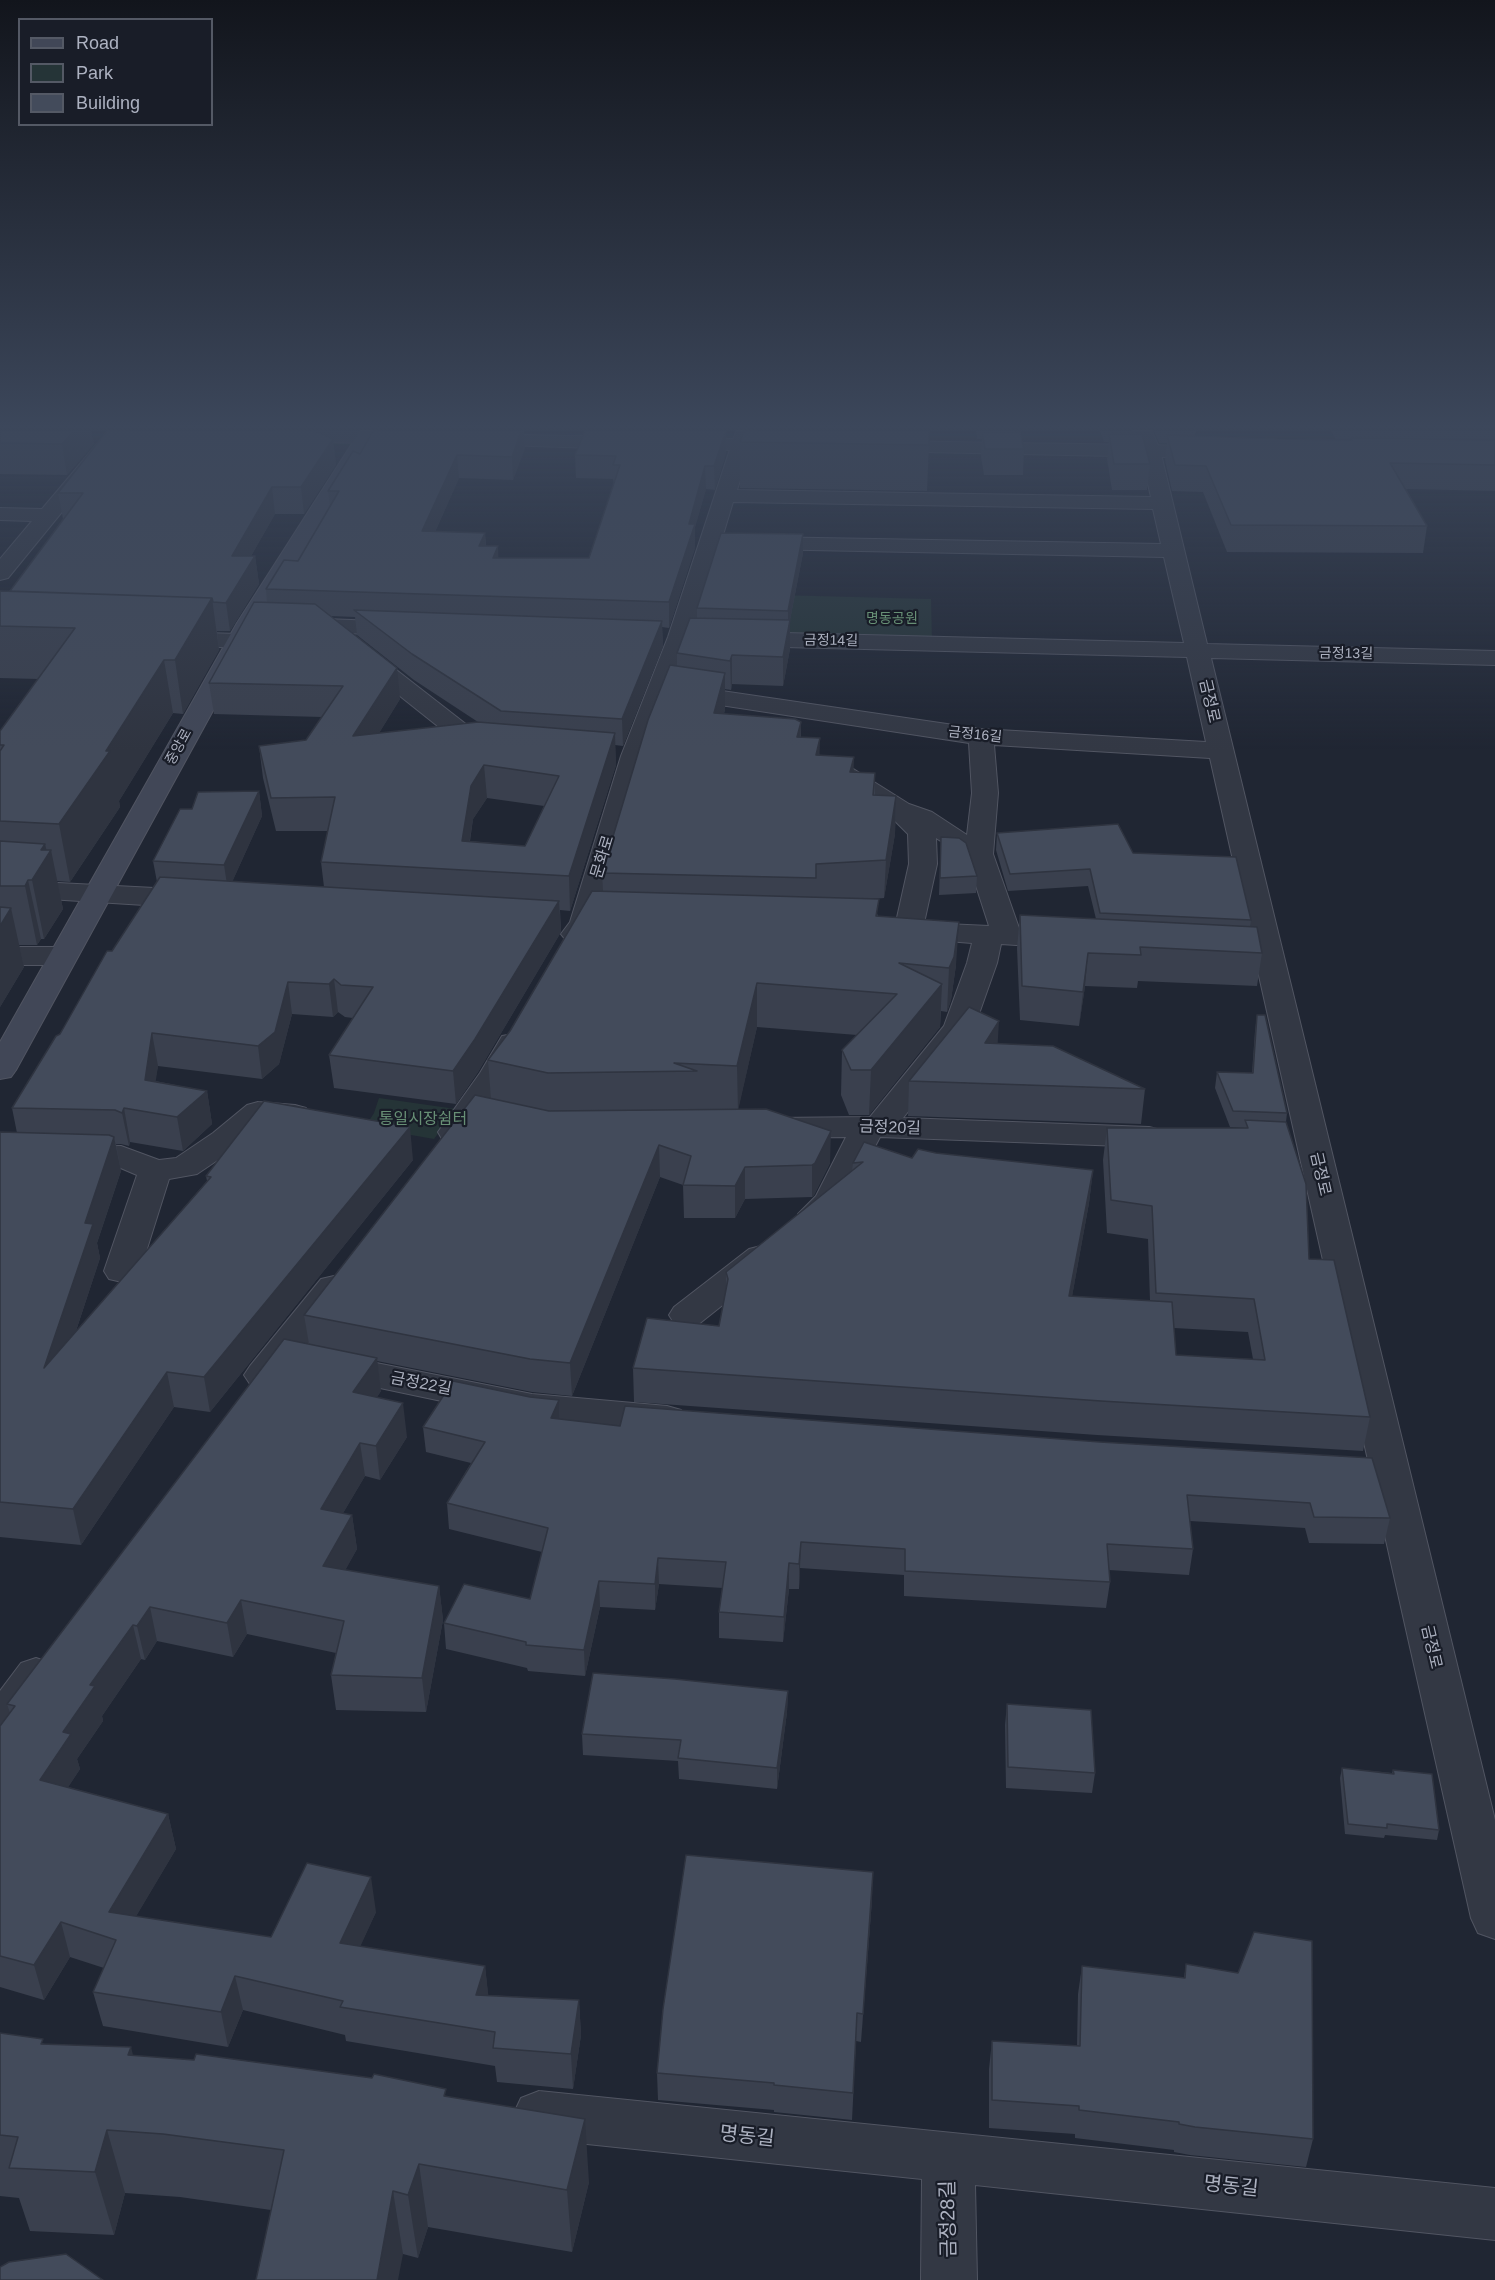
<!DOCTYPE html>
<html>
<head>
<meta charset="utf-8">
<style>
	body { margin:0 }
	#map { position:relative; width:1495px; height:2280px; overflow:hidden; background:#202633; font-family:Arial,sans-serif }
	canvas { display:block }
	.legend { position:absolute; left:18px; top:18px; width:195px; height:108px; box-sizing:border-box; background:#191d28; border:2px solid #545965; margin:0; padding:8px 10px; list-style:none; font-size:18px; color:#adb2c1 }
	.legend li { display:flex; align-items:center; gap:12px; height:30px }
	.legend b { width:30px; border:2px solid #545965 }
</style>
</head>
<body>
<div id="map">
<canvas width="1495" height="2280"></canvas>
<ul class="legend">
<li><b style="height:8px;background:#414757"></b>Road</li>
<li><b style="height:16px;background:#253437"></b>Park</li>
<li><b style="height:16px;background:#434b5b"></b>Building</li>
</ul>
</div>
<script>
const g = document.querySelector('canvas').getContext('2d');
g.lineJoin = 'round';
function fill(path, color) { g.fillStyle = color; g.fill(path, 'evenodd'); }
const toPath = rows => new Path2D(rows.map(r => 'M' + r).join(''));
function stroke(path, color, width, dash) { g.strokeStyle = color; g.lineWidth = width; g.lineCap = dash ? 'butt' : 'round'; g.setLineDash(dash || []); g.stroke(path); }
function drawText(font, color, halo, rows, align = 'center') {
  g.font = font + ' Arial,"Noto Sans KR",sans-serif'; g.lineWidth = 4.5; g.setLineDash([]); g.textBaseline = 'middle'; g.strokeStyle = halo; g.fillStyle = color; for (const [text, x, y, turn = 0] of rows) {
    g.save(); g.translate(x, y); g.rotate((+turn || 0) * Math.PI / 180); g.textAlign = isNaN(turn) ? turn : align; if (halo) g.strokeText(text, 0, 0); g.fillText(text, 0, 0); g.restore();
  }
}
fill(toPath([
	[699,593,931,599,932,641,692,635],
	[379,1098,456,1109,434,1139,365,1127,374,1113]
]), '#253437');
const minor = toPath([
	[108,431,128,431,8,578,0,580,0,559,32,521,0,520,0,508,42,509,108,431],
	[736,431,756,431,737,490,1151,497,1140,450,1132,431,1152,431,1160,450,1207,644,1495,651,1495,665,1211,658,1495,1820,1495,1939,1478,1933,1471,1918,1210,758,994,745,998,793,993,854,1019,928,1062,930,1072,933,1077,939,1072,945,1062,948,1001,944,997,963,974,1028,903,1118,1149,1127,1161,1130,1165,1137,1161,1144,1149,1147,880,1137,842,1209,827,1221,815,1225,803,1221,798,1214,816,1196,846,1137,775,1138,763,1135,759,1128,763,1121,775,1118,870,1117,944,1026,967,963,972,943,898,937,894,931,909,864,908,834,888,814,829,775,825,770,829,765,838,762,847,765,909,804,932,812,967,835,972,793,969,743,681,699,672,697,670,694,647,756,598,922,586,940,576,943,566,940,561,934,570,922,621,756,668,637,736,431],
	[733,502,1153,509,1161,544,760,537,752,538,749,543,752,548,760,549,1164,557,1184,643,744,632,736,634,732,639,736,644,744,646,1187,657,1206,742,981,729,681,685,673,687,692,637,733,502],
	[936,838,967,858,989,926,924,923,937,864,936,838],
	[300,618,402,622,410,624,414,629,410,634,402,636,292,630,288,625,292,620,300,618],
	[174,632,238,634,246,636,250,641,246,646,238,648,166,644,162,639,166,634,174,632],
	[364,649,372,651,485,739,497,742,501,747,497,752,488,755,469,751,356,661,352,656,356,651,364,649],
	[0,880,193,890,203,893,207,899,203,905,193,908,0,896,0,880],
	[0,947,63,947,73,950,78,956,73,962,63,965,0,965,0,947],
	[513,1034,524,1036,529,1043,511,1075,466,1139,454,1142,442,1139,438,1132,480,1073,502,1036,513,1034],
	[258,1102,295,1105,306,1108,311,1115,306,1122,295,1125,265,1122,237,1147,197,1174,169,1179,140,1271,135,1279,122,1282,109,1279,104,1271,137,1175,116,1166,0,1163,0,1143,121,1146,159,1160,176,1158,213,1133,247,1105,258,1102],
	[761,1246,773,1249,779,1257,773,1265,700,1323,687,1327,674,1323,669,1315,674,1307,749,1249,761,1246],
	[334,1276,347,1279,352,1287,347,1295,276,1384,263,1388,250,1384,244,1375,250,1366,321,1279,334,1276],
	[336,1355,532,1394,667,1406,681,1410,686,1419,681,1428,667,1432,532,1420,323,1376,317,1367,323,1358,336,1355],
	[36,1658,51,1663,58,1675,16,1736,0,1741,0,1691,21,1663,36,1658],
	[539,2091,1495,2188,1495,2240,975,2185,977,2280,921,2280,922,2179,539,2139,521,2132,513,2115,521,2098,539,2091]
]);
const tertiary = toPath([
	[276,431,400,432,407,434,410,438,407,442,400,444,283,441,276,439,273,435,276,431],
	[478,434,625,437,632,439,635,443,632,447,625,449,471,444,468,440,471,436,478,434],
	[682,438,784,440,791,442,794,446,791,450,784,452,675,448,672,444,675,440,682,438],
	[883,441,1210,446,1217,448,1220,452,1217,456,1210,458,876,451,873,447,876,443,883,441]
]);
const secondary = toPath([
	[360,431,380,431,261,623,16,1070,11,1077,0,1079,0,1042,237,623,360,431]
]);
stroke(minor, '#515562', 2);
stroke(tertiary, '#515562', 2);
stroke(secondary, '#515562', 2);
fill(minor, '#333844');
fill(tertiary, '#333844');
fill(secondary, '#414757');
fill(toPath([
	[0,431,91,431,94,444,67,475,0,474],
	[373,431,531,431,524,431,525,448,513,480,459,478,435,532,485,533,486,546,499,558,589,558,614,485,613,479,576,478,575,455,726,453,715,490,706,489,695,527,695,548,669,628,662,627,663,646,623,746,615,745,616,765,570,911,560,910,561,932,478,1072,456,1104,334,1088,329,1055,353,1018,345,1017,338,1012,333,1017,292,1014,279,1064,262,1079,158,1066,155,1081,207,1091,212,1124,183,1151,130,1142,129,1146,121,1144,116,1144,121,1171,97,1243,100,1258,76,1331,207,1181,206,1176,413,1160,210,1412,174,1407,81,1545,0,1537,0,1133,17,1133,12,1108,157,882,153,861,192,809,259,791,262,816,232,882,324,887,321,862,328,831,276,831,263,778,259,746,306,740,322,717,214,714,209,683,267,603,266,589,298,561,330,506,328,491,360,454],
	[331,616,355,617,357,635,414,680,478,722,379,733,400,699],
	[487,798,544,806,525,846,470,841,473,819],
	[976,431,1015,431,1024,449,1023,475,984,475,981,457,982,439,977,439],
	[1100,431,1135,431,1135,434,1150,464,1147,490,1112,490,1107,459,1109,442,1104,442],
	[1154,431,1196,431,1195,436,1277,439,1336,440,1331,431,1495,431,1495,491,1406,489,1427,526,1423,553,1227,552,1203,492,1172,491,1165,460,1167,443,1159,443],
	[333,439,336,465,304,514,275,514,251,556,255,556,259,584,230,631,217,631,219,650,183,714,173,713,119,801,120,807,70,882,57,881,63,909,44,939,41,939,37,945,19,945,24,967,0,1007,0,731,38,679,0,678,0,591,10,591,63,519,58,493],
	[740,442,929,445,927,491,740,488],
	[803,534,803,553,790,620,790,649,783,686,732,684,731,690,725,689,725,709,724,714,801,722,801,737,820,755,853,772,875,773,875,795,896,796,895,834,884,898,872,899,878,916,956,965,951,1000,947,1012,941,1011,940,1027,869,1115,849,1115,841,1095,842,1050,857,1035,757,1027,738,1109,830,1163,814,1195,812,1197,745,1199,735,1218,684,1218,683,1185,660,1177,572,1396,532,1392,377,1361,381,1391,377,1397,407,1437,380,1480,365,1476,343,1513,352,1515,357,1549,345,1570,439,1586,443,1620,426,1712,336,1710,331,1675,336,1653,247,1634,233,1657,157,1641,145,1660,141,1659,102,1716,103,1721,77,1759,80,1769,68,1787,168,1814,176,1849,136,1916,271,1937,376,1912,360,1946,485,1966,488,1995,579,2000,581,2035,573,2089,497,2082,495,2066,346,2041,345,2035,243,2010,228,2047,103,2026,93,1992,104,1968,70,1957,44,2000,0,1987,0,1726,10,1713,7,1704,309,1344,304,1315,491,1099,488,1060,510,1031,603,891,602,873,677,666,677,653,697,618,697,608],
	[997,833,1133,853,1251,920,1250,927,1262,953,1257,986,1138,981,1137,988,1085,986,1079,1026,1020,1020,1017,948,1020,915,1096,919,1088,886,1008,891,996,850],
	[941,837,977,876,976,893,939,895],
	[1257,1015,1287,1113,1286,1122,1309,1259,1370,1417,1363,1451,1097,1435,634,1402,633,1368,719,1326,726,1289,726,1272,852,1171,853,1163,912,1158,936,1153,1093,1170,1089,1203,1072,1296,1150,1301,1148,1239,1107,1233,1103,1160,1107,1128,1244,1128,1230,1127,1215,1088,1217,1072,1252,1073,1255,1031],
	[1174,1328,1248,1332,1253,1359,1176,1355],
	[909,1081,1145,1089,1141,1124,908,1116],
	[530,1397,559,1400,560,1419,620,1426,1100,1442,1390,1518,1384,1544,1309,1543,1305,1528,1190,1521,1193,1549,1189,1575,1109,1570,1110,1582,1106,1608,904,1596,904,1575,800,1568,799,1589,789,1589,783,1642,719,1638,719,1612,723,1588,659,1584,655,1610,600,1607,585,1676,528,1671,527,1668,446,1649,444,1623,530,1599,542,1552,449,1529,447,1503,471,1463,426,1452,423,1427],
	[788,1691,787,1712,777,1789,679,1779,678,1761,583,1755,582,1734],
	[1007,1704,1095,1773,1092,1793,1006,1788,1005,1725],
	[1342,1768,1392,1773,1393,1770,1439,1830,1437,1840,1385,1835,1384,1838,1345,1834,1340,1778],
	[872,1900,861,2042,856,2041,852,2120,774,2112,774,2110,658,2100,657,2073],
	[1186,1964,1313,2139,1306,2167,1190,2155,1174,2152,1174,2150,1075,2138,1075,2134,989,2128,989,2069,992,2041,1077,2046,1078,1994,1082,1966,1184,1978],
	[0,2033,45,2044,447,2096,589,2182,572,2252,428,2227,418,2258,403,2254,271,2210,180,2197,125,2193,114,2235,30,2231,19,2198,0,2196]
]), '#3a404e');
fill(toPath([
	[74,431,91,431,94,444,67,475,62,444],
	[521,431,524,431,525,448,513,480,512,457],
	[726,431,726,453,715,490,714,466],
	[333,439,336,465,304,514,301,487],
	[457,455,459,478,424,556,422,531],
	[705,466,706,489,695,527,695,548,669,628,669,602,689,524],
	[272,487,275,514,235,584,232,556],
	[485,533,486,557,479,546],
	[803,534,803,553,788,630,788,611],
	[498,546,499,571,493,558],
	[255,556,259,584,230,631,226,603],
	[212,598,219,650,183,714,175,660],
	[790,620,790,649,783,686,783,657],
	[662,621,663,646,623,746,622,719],
	[732,655,732,684,731,690,730,661],
	[164,660,173,713,119,801,120,807,70,882,59,824],
	[397,668,400,699,357,769,353,736],
	[725,673,725,709,714,750,714,713],
	[801,722,800,759,797,737],
	[615,733,616,765,570,911,569,876],
	[820,738,819,775,816,755],
	[854,757,853,794,850,772],
	[484,765,487,798,473,819,465,870,462,841,471,786],
	[259,791,262,816,228,891,224,865],
	[896,796,895,834,884,898,886,860],
	[45,844,48,856,51,850,63,909,44,939,32,880,41,850],
	[28,880,41,939,37,945,25,886],
	[559,901,561,932,478,1072,456,1104,453,1071],
	[11,908,24,967,0,1007,0,926],
	[959,922,956,965,951,1000,947,1012,949,968],
	[1088,953,1085,986,1079,1026,1083,992],
	[334,979,338,1012,333,1017,329,984],
	[288,982,292,1014,279,1064,262,1079,258,1046],
	[757,983,757,1027,738,1111,737,1066],
	[942,984,940,1027,869,1115,871,1070],
	[999,1021,997,1055,985,1043],
	[152,1033,158,1066,151,1113,145,1080],
	[207,1091,212,1124,183,1151,177,1117],
	[124,1108,130,1142,129,1146,122,1113],
	[410,1127,413,1160,210,1412,204,1377],
	[831,1131,830,1163,814,1195,812,1197,812,1165],
	[114,1137,121,1171,97,1243,100,1258,52,1403,44,1368,85,1223],
	[659,1145,660,1177,572,1396,570,1363],
	[745,1167,745,1199,735,1218,735,1186],
	[1093,1170,1089,1203,1066,1330,1069,1296],
	[377,1358,381,1391,358,1425,353,1392],
	[167,1372,174,1407,81,1545,73,1509],
	[559,1400,560,1425,551,1418],
	[403,1403,407,1437,380,1480,376,1446],
	[360,1443,365,1476,326,1542,321,1509],
	[352,1515,357,1549,329,1600,323,1566],
	[801,1542,800,1568,799,1589,799,1564],
	[658,1558,659,1584,655,1610,655,1584],
	[789,1563,789,1589,783,1642,784,1617],
	[599,1581,600,1607,585,1676,584,1650],
	[439,1586,443,1620,426,1712,422,1678],
	[241,1600,247,1634,233,1657,227,1623],
	[150,1607,157,1641,145,1660,137,1626],
	[133,1625,141,1659,102,1716,103,1721,77,1759,80,1769,50,1815,40,1780,63,1732,90,1685],
	[788,1691,787,1712,777,1789,777,1768],
	[168,1814,176,1849,118,1947,109,1912],
	[873,1872,872,1900,861,2042,863,2014],
	[371,1877,376,1912,346,1978,340,1943],
	[61,1922,70,1957,44,2000,34,1965],
	[485,1966,489,2001,476,1995],
	[235,1976,243,2010,228,2047,221,2012],
	[579,2000,581,2035,573,2089,571,2054],
	[131,2047,147,2110,128,2055],
	[585,2119,589,2182,572,2252,567,2190],
	[107,2130,125,2193,114,2235,95,2172],
	[419,2164,428,2227,418,2258,408,2195],
	[393,2191,403,2254,398,2280,377,2280]
]), '#2f3440');
const building = toPath([
	[0,431,74,431,62,444,0,443,0,431],
	[107,431,315,431,333,439,301,487,272,487,232,556,255,556,226,603,213,602,212,598,10,591,83,493,58,493,107,431],
	[373,431,521,431,512,457,457,455,422,531,485,533,479,546,498,546,493,558,589,558,620,465,613,465,616,456,575,455,585,431,726,431,714,466,705,466,689,524,695,524,669,602,266,589,284,560,298,561,339,491,328,491,353,451,360,454,373,431],
	[744,431,929,431,929,445,740,442,744,431],
	[982,432,1020,432,1024,449,985,449,982,432],
	[1109,434,1142,434,1150,464,1114,464,1109,434],
	[1167,435,1277,439,1352,440,1351,438,1495,440,1495,465,1390,463,1427,526,1231,525,1206,466,1175,465,1167,435],
	[721,533,803,534,788,611,697,608,721,533],
	[0,591,212,598,175,660,164,660,106,751,110,751,59,824,0,821,0,751,4,745,0,745,0,731,75,628,0,626,0,591],
	[254,602,315,604,397,668,353,736,478,722,615,733,569,876,321,862,335,797,271,798,259,746,306,740,343,686,209,683,254,602],
	[484,765,559,776,525,846,462,841,471,786,484,765],
	[354,610,662,621,622,719,501,711,412,654,354,610],
	[690,618,790,620,783,657,732,655,730,661,677,653,690,618],
	[670,665,725,673,714,713,795,719,801,722,797,737,820,738,816,755,854,757,850,772,875,773,873,795,896,796,886,860,816,864,816,878,602,873,648,720,670,665],
	[259,791,224,865,153,861,180,809,192,809,198,792,259,791],
	[1118,824,1133,853,1236,857,1251,920,1100,913,1090,869,1010,874,997,833,1118,824],
	[941,837,959,838,966,843,977,876,940,878,941,837],
	[0,841,45,844,41,850,51,850,32,880,28,880,25,886,0,886,0,841],
	[160,877,559,901,475,1039,453,1071,329,1055,373,987,341,985,334,979,329,984,288,982,275,1032,258,1046,152,1033,145,1080,207,1091,177,1117,124,1108,122,1113,115,1110,12,1108,56,1036,60,1034,107,951,112,951,160,877],
	[592,891,879,899,876,916,959,922,954,957,949,968,899,963,942,984,871,1070,851,1070,842,1050,897,994,757,983,737,1066,674,1063,697,1071,548,1073,488,1060,510,1031,592,891],
	[0,907,11,908,0,926,0,907],
	[1020,915,1257,927,1262,953,1140,947,1141,955,1088,953,1083,992,1022,986,1020,915],
	[969,1007,999,1021,985,1043,1053,1046,1145,1089,909,1081,969,1007],
	[1257,1015,1265,1015,1287,1113,1233,1111,1217,1072,1253,1073,1257,1015],
	[475,1095,549,1111,766,1109,831,1131,815,1163,812,1165,745,1167,735,1186,683,1185,691,1156,659,1145,570,1363,530,1359,304,1315,475,1095],
	[264,1101,410,1127,204,1377,167,1372,73,1509,0,1502,0,1132,109,1135,114,1137,85,1223,93,1224,44,1368,211,1177,206,1176,264,1101],
	[1245,1120,1286,1122,1306,1184,1309,1259,1334,1260,1370,1417,1101,1401,633,1368,647,1318,719,1326,728,1279,726,1272,863,1162,853,1163,864,1142,912,1158,918,1149,936,1153,1093,1170,1069,1296,1172,1302,1176,1355,1265,1360,1254,1299,1156,1293,1152,1206,1111,1200,1107,1128,1248,1128,1245,1120],
	[284,1339,377,1358,353,1392,403,1403,376,1446,360,1443,321,1509,352,1515,323,1566,439,1586,422,1678,331,1675,344,1621,241,1600,227,1623,150,1607,137,1626,133,1625,90,1685,95,1686,63,1732,71,1734,40,1780,168,1814,109,1912,271,1937,307,1863,371,1877,340,1943,485,1966,476,1995,579,2000,571,2054,493,2048,495,2032,340,2007,343,2001,235,1976,221,2012,93,1992,116,1940,61,1922,34,1965,0,1956,0,1726,15,1706,7,1704,284,1339],
	[453,1381,530,1397,559,1400,551,1418,620,1426,625,1406,1100,1442,1372,1458,1390,1518,1314,1517,1310,1503,1187,1495,1193,1549,1107,1544,1110,1582,905,1571,905,1549,801,1542,799,1564,789,1563,784,1617,719,1612,726,1562,658,1558,655,1584,599,1581,584,1650,526,1645,526,1642,444,1623,464,1584,530,1599,548,1528,447,1503,485,1442,423,1427,453,1381],
	[593,1673,675,1679,788,1691,777,1768,678,1758,681,1740,582,1734,593,1673],
	[1007,1704,1091,1710,1095,1773,1008,1767,1007,1704],
	[1342,1768,1394,1774,1393,1770,1432,1774,1439,1830,1387,1824,1387,1828,1348,1824,1342,1768],
	[686,1855,873,1872,863,2014,857,2013,853,2093,774,2085,774,2083,657,2073,663,2009,686,1855],
	[1254,1932,1312,1941,1313,2139,1195,2127,1179,2124,1179,2122,1079,2110,1079,2106,992,2100,992,2041,1080,2046,1082,1966,1185,1978,1186,1964,1238,1973,1254,1932],
	[0,2033,43,2039,41,2044,131,2047,128,2055,194,2060,196,2054,372,2078,374,2074,446,2089,444,2096,585,2119,567,2190,419,2164,408,2195,393,2191,377,2280,256,2280,284,2150,163,2134,107,2130,95,2172,9,2168,18,2137,0,2135,0,2033],
	[66,2254,103,2280,0,2280,0,2267,9,2262,66,2254]
]);
fill(building, '#434b5b');
stroke(building, '#2f3440', 1.5);
const sky = g.createLinearGradient(0, 0, 0, 750);
sky.addColorStop(0, '#12151c');
sky.addColorStop(0.57, '#3c475b');
sky.addColorStop(1, '#3c475b00');
g.fillStyle = sky;
g.fillRect(0, 0, 1495, 750);
drawText('14px', '#678f75', '#191d28', [
	["명동공원",892,619]
]);
drawText('14px', '#adb2c1', '#191d28', [
	["금정14길",831,641,1],
	["금정13길",1346,654,1],
	["금정16길",975,735,6],
	["중앙로",179,747,-61]
]);
drawText('16px', '#adb2c1', '#191d28', [
	["금정로",1209,701,77],
	["문화로",603,857,-73],
	["금정20길",890,1128,2],
	["금정로",1320,1174,77],
	["금정22길",421,1384,11],
	["금정로",1431,1647,77]
]);
drawText('16px', '#678f75', '#191d28', [
	["통일시장쉼터",423,1120]
]);
drawText('20px', '#adb2c1', '#191d28', [
	["명동길",747,2137,6],
	["명동길",1231,2187,6],
	["금정28길",949,2219,-91]
]);
</script>
</body>
</html>
